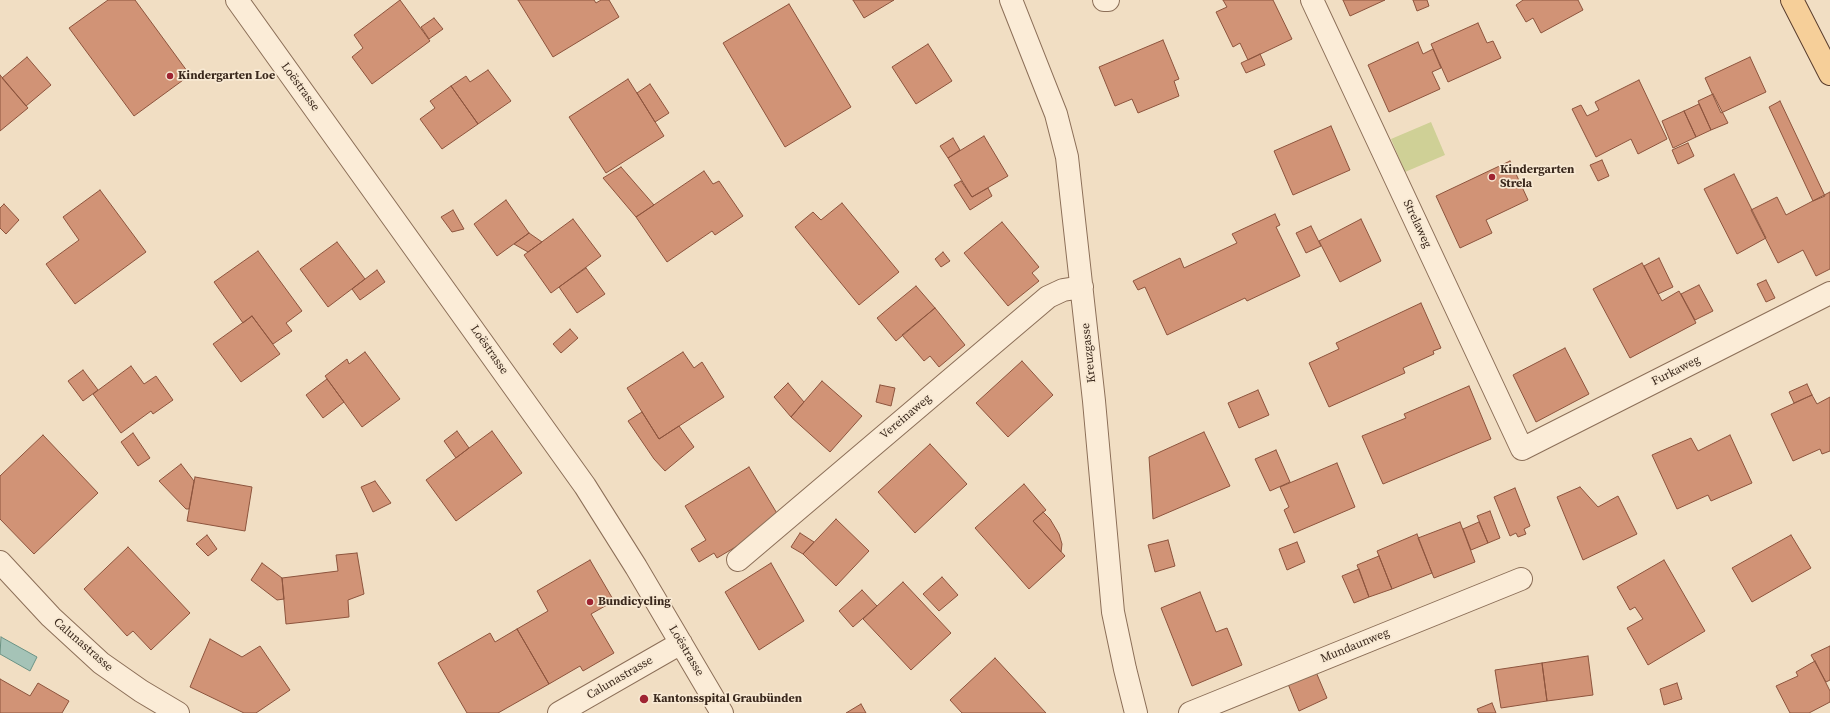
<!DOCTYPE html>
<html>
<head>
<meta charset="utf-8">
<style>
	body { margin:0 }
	canvas { display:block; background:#f1dec3 }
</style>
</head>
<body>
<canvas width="1830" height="713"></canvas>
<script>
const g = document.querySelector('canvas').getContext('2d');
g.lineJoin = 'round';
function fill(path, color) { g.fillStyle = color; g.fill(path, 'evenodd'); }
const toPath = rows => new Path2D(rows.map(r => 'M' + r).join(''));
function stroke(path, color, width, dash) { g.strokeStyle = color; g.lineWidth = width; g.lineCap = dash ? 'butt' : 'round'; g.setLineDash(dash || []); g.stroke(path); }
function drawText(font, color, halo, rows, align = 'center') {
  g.font = font + ' "Source Serif 4",serif'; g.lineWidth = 3.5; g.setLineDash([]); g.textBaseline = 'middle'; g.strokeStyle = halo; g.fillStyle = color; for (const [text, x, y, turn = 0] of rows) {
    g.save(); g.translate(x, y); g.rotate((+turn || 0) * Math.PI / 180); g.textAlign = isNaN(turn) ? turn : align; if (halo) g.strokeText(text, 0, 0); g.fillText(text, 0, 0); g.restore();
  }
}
fill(toPath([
	[1431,122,1445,155,1405,172,1391,139]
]), '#cfd096');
const water = toPath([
	[1,637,37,657,30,671,0,654,1,637]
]);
fill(water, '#a5c3b7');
stroke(water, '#6b9385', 1);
const building = toPath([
	[108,0,135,0,190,75,134,116,69,28,108,0],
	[400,0,430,41,372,84,352,57,363,48,354,35,400,0],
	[518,0,594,0,596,3,601,0,609,0,619,17,553,57,518,0],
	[853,0,894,0,864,18,853,0],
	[1223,0,1273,0,1292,39,1248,60,1240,43,1233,47,1216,12,1227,7,1223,0],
	[1343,0,1385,0,1350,16,1343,0],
	[1413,0,1427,0,1429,6,1417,11,1413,0],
	[1523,0,1578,0,1583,10,1541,33,1533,18,1526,22,1516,5,1523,0],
	[789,4,851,107,785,147,723,43,789,4],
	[434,18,443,29,429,39,421,27,434,18],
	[1478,23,1487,43,1493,41,1501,58,1448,82,1431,44,1478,23],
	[1163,40,1179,79,1174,81,1179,96,1138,113,1132,99,1115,106,1099,67,1163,40],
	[1418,42,1423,54,1433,49,1441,68,1432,72,1440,89,1389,112,1368,65,1418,42],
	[928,44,952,81,916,104,892,67,928,44],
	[1260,54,1265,65,1246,73,1241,63,1260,54],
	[27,57,51,85,26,106,2,78,27,57],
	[1750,57,1766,92,1721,113,1705,78,1750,57],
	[488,70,511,101,478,124,451,86,466,76,470,82,488,70],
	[0,75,28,108,0,131,0,75],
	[628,79,664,136,606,173,569,117,628,79],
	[1639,80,1667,139,1638,154,1631,139,1596,157,1572,109,1581,105,1587,116,1599,110,1595,102,1639,80],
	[650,84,669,113,655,122,637,93,650,84],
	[451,86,478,124,442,149,420,119,435,108,430,101,451,86],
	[1713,94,1728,123,1711,130,1698,101,1713,94],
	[1780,101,1825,196,1813,201,1769,107,1780,101],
	[1699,104,1711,130,1696,137,1684,111,1699,104],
	[1684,111,1696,137,1673,148,1662,121,1684,111],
	[1331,126,1350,170,1293,195,1274,151,1331,126],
	[984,136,1008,176,972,197,948,158,984,136],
	[953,138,960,150,948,158,940,146,953,138],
	[1688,143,1694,156,1678,164,1672,150,1688,143],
	[1602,160,1609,176,1598,181,1590,165,1602,160],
	[1510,161,1528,200,1486,220,1492,233,1460,248,1436,196,1510,161],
	[621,167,654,205,636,217,603,178,621,167],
	[704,171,713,184,719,181,743,216,715,235,712,231,667,262,636,217,704,171],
	[1734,174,1766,238,1737,254,1704,189,1734,174],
	[961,181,972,197,988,188,992,196,970,210,954,185,961,181],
	[100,190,146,252,75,304,46,264,79,240,63,217,100,190],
	[1830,192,1830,269,1816,276,1803,250,1778,263,1751,210,1777,197,1786,215,1830,192],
	[506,200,529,233,497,256,474,224,506,200],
	[842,203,899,272,859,305,795,227,813,212,821,220,842,203],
	[4,204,19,220,6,234,0,228,0,208,4,204],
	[453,210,464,229,452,232,441,217,453,210],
	[1275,214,1280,225,1276,227,1300,276,1247,301,1245,298,1167,335,1145,287,1138,290,1133,281,1180,258,1184,268,1237,243,1232,234,1275,214],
	[573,219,601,256,551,293,524,255,573,219],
	[1361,219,1381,261,1340,282,1319,241,1361,219],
	[1002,222,1039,267,1032,273,1039,281,1008,306,964,253,1002,222],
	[1311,226,1321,246,1306,253,1296,233,1311,226],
	[529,233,542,242,528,252,514,244,529,233],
	[337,242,365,279,328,307,300,269,337,242],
	[258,251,302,311,286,323,292,331,273,344,252,316,243,323,214,282,258,251],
	[943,252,950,261,941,267,935,259,943,252],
	[1659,258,1673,287,1658,294,1644,266,1659,258],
	[1642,263,1662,301,1679,291,1696,323,1630,358,1593,289,1642,263],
	[586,268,605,294,577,313,559,287,586,268],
	[377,270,385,282,360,300,352,289,377,270],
	[1766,280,1775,298,1766,302,1757,284,1766,280],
	[1699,285,1713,311,1695,320,1681,294,1699,285],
	[916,286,935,308,896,341,877,318,916,286],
	[1421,303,1441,348,1433,351,1434,354,1403,368,1405,373,1329,407,1309,363,1339,349,1336,343,1421,303],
	[935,308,965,345,939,367,930,356,924,361,902,335,935,308],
	[252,316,280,354,241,382,213,344,252,316],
	[570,329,578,338,561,353,553,344,570,329],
	[1565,348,1589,394,1536,422,1513,375,1565,348],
	[365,352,400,399,362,427,325,376,347,359,349,364,365,352],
	[683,352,694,368,702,362,724,397,659,439,627,388,683,352],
	[1022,361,1053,395,1008,437,976,403,1022,361],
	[131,366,144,384,156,376,173,400,153,414,151,411,121,433,93,394,131,366],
	[83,370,98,390,83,401,68,381,83,370],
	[327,379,344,402,323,418,306,395,327,379],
	[822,381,862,416,830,452,791,417,822,381],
	[788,383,804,402,791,417,774,397,788,383],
	[1807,384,1812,395,1794,403,1789,392,1807,384],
	[880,385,895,388,891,406,876,402,880,385],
	[1469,386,1491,439,1383,484,1362,436,1406,418,1404,414,1469,386],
	[1258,390,1269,415,1239,428,1228,403,1258,390],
	[1812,395,1817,404,1830,397,1830,451,1822,454,1820,449,1793,461,1771,414,1812,395],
	[642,412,659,439,679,426,694,447,665,471,654,459,628,421,642,412],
	[457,431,469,448,456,458,444,441,457,431],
	[492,431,522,473,456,521,426,480,492,431],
	[1204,432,1230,486,1153,519,1149,457,1204,432],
	[133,433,150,458,138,466,121,442,133,433],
	[43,435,98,493,34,554,0,519,0,476,43,435],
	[1730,435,1752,483,1711,501,1708,495,1677,509,1652,455,1691,438,1698,451,1730,435],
	[930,444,967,484,915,533,878,492,930,444],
	[1276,450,1290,482,1270,491,1255,459,1276,450],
	[1337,463,1355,507,1294,533,1284,510,1289,507,1280,487,1337,463],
	[181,464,194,481,189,509,186,509,159,481,181,464],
	[749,467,781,520,717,558,714,553,699,562,691,549,706,540,685,506,749,467],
	[195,477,252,487,245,531,187,521,195,477],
	[375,481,391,503,373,512,361,487,375,481],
	[1024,484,1046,510,1033,521,1065,556,1029,589,975,528,1024,484],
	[1580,487,1598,507,1618,496,1637,534,1583,560,1557,497,1580,487],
	[1515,488,1530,526,1524,529,1526,534,1518,537,1516,533,1510,536,1494,497,1515,488],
	[1490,511,1500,538,1488,543,1477,516,1490,511],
	[1043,512,1050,519,1059,534,1062,544,1061,552,1033,521,1043,512],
	[836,519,869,551,836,586,803,554,836,519],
	[1460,522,1475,562,1434,578,1418,538,1460,522],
	[1479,522,1488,543,1471,550,1463,529,1479,522],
	[800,533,814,542,803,554,791,547,800,533],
	[1417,534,1432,573,1392,589,1377,551,1417,534],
	[207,535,217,549,208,556,196,544,207,535],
	[1791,535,1811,568,1752,602,1732,568,1791,535],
	[1168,540,1175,566,1155,572,1148,545,1168,540],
	[1297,542,1305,562,1287,570,1279,549,1297,542],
	[128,547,190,613,151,650,133,631,127,636,84,589,128,547],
	[357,553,364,594,348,600,349,617,286,624,282,578,338,571,336,555,357,553],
	[1379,556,1392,589,1369,597,1357,565,1379,556],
	[590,560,614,601,591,614,614,653,583,671,580,666,549,684,517,629,548,611,537,591,590,560],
	[1664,560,1705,631,1648,665,1627,628,1643,619,1635,607,1630,610,1617,587,1664,560],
	[262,563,282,578,284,599,277,600,251,580,262,563],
	[771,563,804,621,759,650,725,592,771,563],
	[1359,569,1369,597,1354,603,1342,576,1359,569],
	[942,577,958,595,939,611,923,594,942,577],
	[903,582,951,633,911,670,863,619,903,582],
	[862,590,877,606,853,627,839,611,862,590],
	[1200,592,1216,632,1227,628,1242,665,1192,686,1161,608,1200,592],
	[517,629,549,684,498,713,467,713,438,663,490,633,495,642,517,629],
	[210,639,242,657,260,646,290,690,256,713,244,713,190,687,210,639],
	[1830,646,1830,680,1826,682,1811,655,1830,646],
	[1588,656,1593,695,1547,701,1542,663,1588,656],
	[995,658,1046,713,962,713,950,700,995,658],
	[1815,661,1830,691,1830,702,1809,713,1790,713,1776,686,1798,676,1796,672,1815,661],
	[1542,663,1547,701,1501,708,1495,670,1542,663],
	[1316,672,1327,698,1299,711,1288,684,1316,672],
	[0,679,30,696,38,683,69,701,62,713,0,713,0,679],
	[1677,683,1682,699,1664,705,1660,689,1677,683],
	[1492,703,1496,713,1479,713,1477,709,1492,703],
	[861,704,866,713,846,713,861,704]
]);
fill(building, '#d19376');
stroke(building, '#8d543d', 1);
const minor = toPath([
	[237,0,585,486,636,567,722,713],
	[1011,0,1056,114,1067,157,1094,401,1113,612,1125,669,1136,713],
	[1104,0,1108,0],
	[1312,0,1522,449,1830,293],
	[738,560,1048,297,1063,290,1082,287],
	[0,562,51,617,101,663,141,691,178,713],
	[559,713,681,643],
	[1190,713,1521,579]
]);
const primary = toPath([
	[1792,0,1830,74]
]);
stroke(minor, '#8c6f58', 24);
stroke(primary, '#5a3d2d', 24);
stroke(minor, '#fbecd7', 22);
stroke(primary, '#f6cf99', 22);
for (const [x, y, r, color] of [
	[170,76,4,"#9f2432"],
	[1492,177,4,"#9f2432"],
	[590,602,4,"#9f2432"],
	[644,699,5,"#9f2432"]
]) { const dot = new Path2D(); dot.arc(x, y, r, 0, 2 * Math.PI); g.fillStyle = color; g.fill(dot); stroke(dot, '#f8e9d3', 1.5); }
drawText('bold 12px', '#3b291d', '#f8e9d3', [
	["Kindergarten Loe",178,76],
	["Kindergarten",1500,170],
	["Strela",1500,184],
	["Bundicycling",598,602],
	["Kantonsspital Graubünden",653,699]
], 'left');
drawText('12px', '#3b291d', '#f8e9d3', [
	["Loëstrasse",300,87,54],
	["Strelaweg",1417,224,65],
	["Loëstrasse",489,350,55],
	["Kreuzgasse",1089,353,-96],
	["Furkaweg",1676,371,-27],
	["Vereinaweg",906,417,-40],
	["Calunastrasse",83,645,41],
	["Mundaunweg",1355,646,-22],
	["Loëstrasse",686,651,59],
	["Calunastrasse",620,678,-30]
]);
</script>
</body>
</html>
